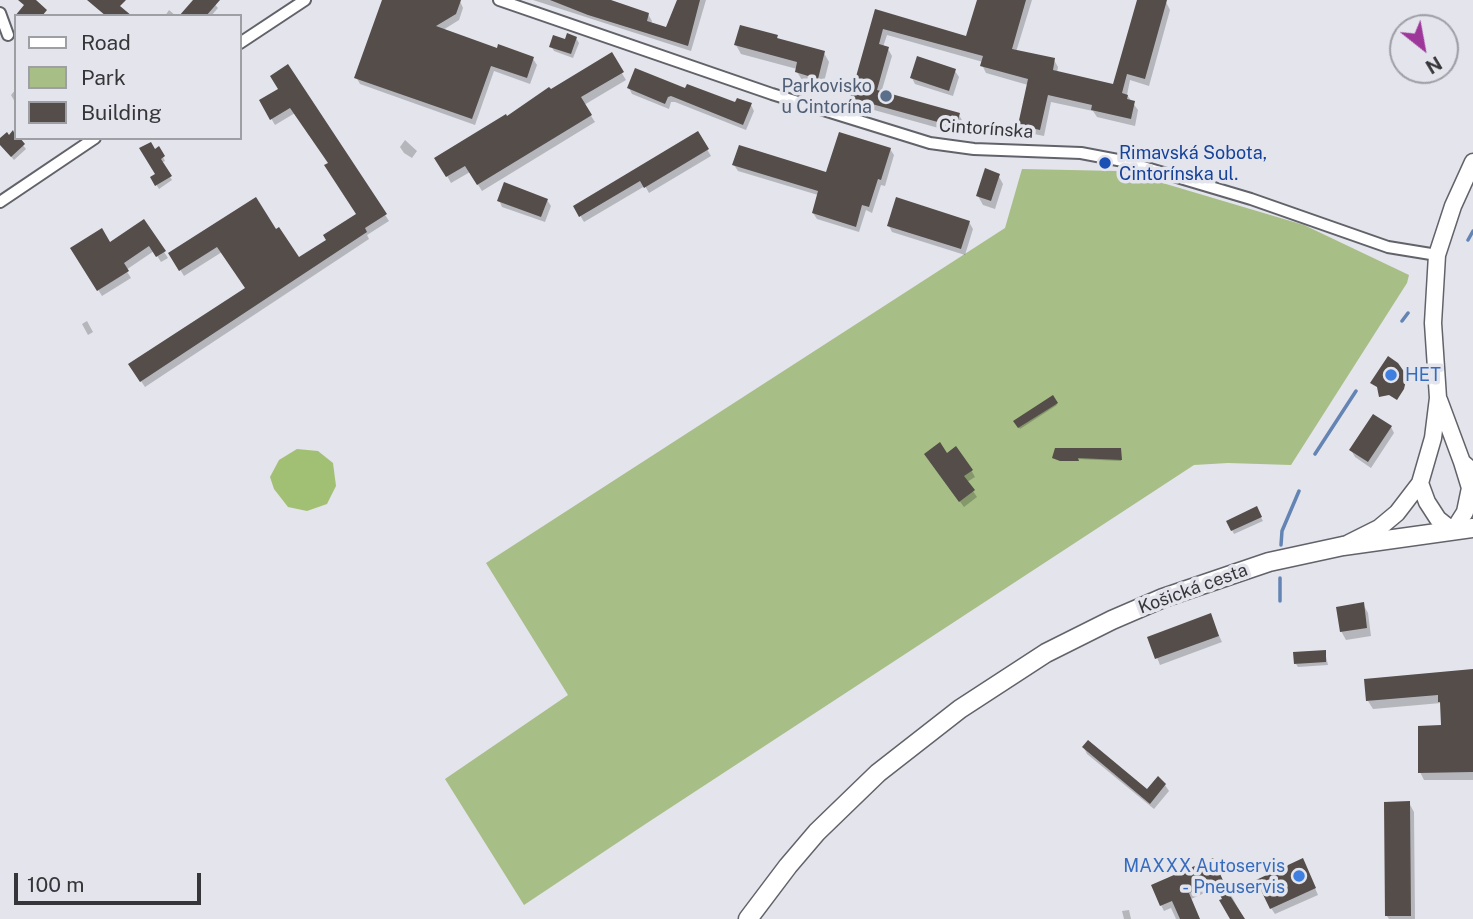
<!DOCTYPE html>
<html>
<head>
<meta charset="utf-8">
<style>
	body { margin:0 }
	#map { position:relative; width:1473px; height:919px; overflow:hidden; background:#e3e4ec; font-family:"Public Sans",sans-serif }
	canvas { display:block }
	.legend { position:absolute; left:14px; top:14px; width:228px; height:126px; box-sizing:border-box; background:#e3e4ec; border:2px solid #9e9ea5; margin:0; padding:9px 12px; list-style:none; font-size:21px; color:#36363a }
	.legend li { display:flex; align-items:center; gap:14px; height:35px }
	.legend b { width:35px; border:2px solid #9e9ea5 }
	.north { position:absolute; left:1389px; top:14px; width:70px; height:70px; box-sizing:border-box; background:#e3e4ec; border:2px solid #9e9ea5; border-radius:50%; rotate:149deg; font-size:19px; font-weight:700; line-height:28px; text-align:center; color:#36363a }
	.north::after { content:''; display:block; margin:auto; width:24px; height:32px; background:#9e379a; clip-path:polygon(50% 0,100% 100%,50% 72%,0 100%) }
	.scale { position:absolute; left:14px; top:873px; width:187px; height:32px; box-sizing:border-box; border:4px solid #36363a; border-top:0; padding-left:9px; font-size:21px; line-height:24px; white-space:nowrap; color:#36363a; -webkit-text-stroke:5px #e3e4ec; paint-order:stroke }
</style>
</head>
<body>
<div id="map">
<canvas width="1473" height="919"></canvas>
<ul class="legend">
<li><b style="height:9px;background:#fff"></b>Road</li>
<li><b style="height:19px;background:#a7be86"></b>Park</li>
<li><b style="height:19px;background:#544d49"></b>Building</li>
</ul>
<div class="north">N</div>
<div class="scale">100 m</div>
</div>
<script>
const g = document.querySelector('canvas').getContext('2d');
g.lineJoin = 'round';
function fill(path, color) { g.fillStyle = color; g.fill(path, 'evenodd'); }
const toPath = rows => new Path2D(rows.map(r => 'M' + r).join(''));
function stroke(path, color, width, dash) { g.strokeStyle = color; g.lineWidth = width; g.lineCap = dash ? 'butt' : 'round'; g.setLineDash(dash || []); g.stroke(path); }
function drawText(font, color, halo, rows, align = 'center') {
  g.font = font + ' "Public Sans",sans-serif'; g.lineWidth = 7; g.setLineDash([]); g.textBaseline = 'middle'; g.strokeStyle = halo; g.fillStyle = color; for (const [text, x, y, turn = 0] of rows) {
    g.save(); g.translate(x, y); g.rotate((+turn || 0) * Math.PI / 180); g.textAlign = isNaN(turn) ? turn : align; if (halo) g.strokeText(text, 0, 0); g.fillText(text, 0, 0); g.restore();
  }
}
fill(toPath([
	[1022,169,1118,171,1129,173,1304,225,1409,275,1407,283,1291,465,1228,463,1194,465,647,823,524,905,445,779,568,695,486,563,1005,228]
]), '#a7be86');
fill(toPath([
	[297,449,318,451,333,463,336,486,327,504,307,511,288,507,274,489,270,477,279,460]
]), '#a2c073');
fill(toPath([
	[196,0,211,0,218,8,211,16,205,16],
	[397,0,460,1,463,8,459,20,443,30,498,50,533,59,537,65,530,84,494,71,475,125,360,84,356,77],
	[533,0,605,0,648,14,652,21,651,24,667,29,679,0,706,0,691,51],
	[979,0,1032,0,1016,52,1054,60,1058,67,1057,73,1115,86,1139,0,1166,2,1170,10,1149,86,1130,80,1127,95,1138,110,1135,126,1097,117,1093,111,1051,102,1044,136,1024,132,1020,125,1028,85,986,73,982,65,983,62,887,35,883,47,888,49,892,56,881,93,959,115,963,122,960,134,856,105,852,98,876,11,968,39],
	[169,10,176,16,165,16],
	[777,37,779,41,824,53,829,62,823,86,802,80,797,72,797,69,741,54,736,45],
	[576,38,579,43,573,58,554,51,551,46],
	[611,55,626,80,584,105,595,122,482,191,470,172,451,183,437,158],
	[288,67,389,221,367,235,369,239,145,387,130,365,247,289,222,252,184,276,170,253,276,231,299,260,328,240,358,215,330,163,295,113,275,125,261,101,280,90],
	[955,71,959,77,953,96,915,84,912,78],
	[629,88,686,90,736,105,751,105,754,111,746,130,675,102,671,102,669,109,632,94],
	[16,89,16,104,11,95],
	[13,133,26,149,14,160,3,147],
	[698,134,711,156,649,193,645,186,584,222,575,207],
	[405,140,417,151,412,158,404,153,400,147],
	[890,149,894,155,885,186,881,185,872,213,866,210,859,232,817,219,813,213,818,195,738,171,734,165,828,174],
	[154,151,163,157,165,161,161,163,172,180,159,189,152,178,157,174],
	[998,175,1003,184,995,209,983,205,978,196],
	[499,200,547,200,551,206,545,222,502,207],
	[144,221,168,258,161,262,154,251,126,270,131,278,102,296,72,248,110,244],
	[969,222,973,229,965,255,892,232,889,226],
	[87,321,93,332,88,335,82,324],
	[1052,397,1057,405,1020,429,1015,421],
	[1391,427,1394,433,1371,468,1355,457,1351,450],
	[1121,451,1121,461,1078,459,1078,461,1062,461,1054,458],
	[947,455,971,470,975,477,967,482,977,497,964,507,929,460],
	[1256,509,1263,521,1234,534,1228,522],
	[1363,604,1368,613,1371,636,1346,640,1341,631],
	[1210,616,1222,642,1160,665,1149,638],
	[1325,652,1328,665,1298,667,1296,664],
	[1473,671,1473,780,1424,780,1420,772,1443,727,1441,703,1373,709,1368,701],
	[1084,748,1147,791,1165,785,1169,791,1154,809,1087,754],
	[1409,803,1414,812,1415,919,1389,919,1387,916],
	[1212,860,1244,919,1232,919,1218,887,1191,899,1199,919,1176,919,1171,908,1164,911,1161,905],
	[1306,867,1318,895,1275,914,1271,908],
	[1129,910,1131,919,1124,919,1122,911]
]), '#0003');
stroke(toPath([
	[1468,240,1473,231],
	[1402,321,1408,313],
	[1315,454,1356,391],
	[1281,545,1282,531,1299,491],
	[1280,601,1280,578]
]), '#6484b3', 3.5);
fill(toPath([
	[18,0,36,0,47,10,42,16,15,16,24,5],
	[87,0,126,0,120,6,132,16,106,16],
	[193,0,220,0,206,16,179,16],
	[382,0,461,0,456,14,436,26,497,48,498,44,534,57,527,78,491,66,472,119,354,78],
	[550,0,611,0,649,13,647,21,666,27,677,0,700,0,688,46,588,15],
	[977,0,1026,0,1012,49,1055,58,1053,70,1113,84,1137,0,1167,0,1145,79,1127,74,1122,93,1128,95,1127,99,1135,101,1131,119,1091,110,1092,105,1048,95,1040,130,1018,125,1028,79,980,66,983,56,883,29,879,44,889,47,877,90,960,113,956,127,850,98,875,9,966,36],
	[740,25,778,35,777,38,825,51,818,79,795,72,797,62,734,45],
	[567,33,577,37,571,54,549,47,553,35,565,39],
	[612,52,624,72,581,97,592,115,477,185,465,166,446,177,434,158,506,114,507,116,549,87,551,89],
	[917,56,956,69,949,91,910,78],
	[288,64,387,214,365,228,367,232,140,382,128,364,245,288,217,247,179,271,168,253,256,197,276,229,279,227,299,257,326,240,323,235,356,214,324,165,328,163,290,108,270,120,259,100,278,89,270,76],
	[635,68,685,88,687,84,735,102,737,98,752,103,743,125,671,96,668,97,665,104,627,88],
	[13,130,16,138,20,138,25,144,11,157,0,145,0,138,7,132,9,135],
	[698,131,709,149,644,188,640,181,579,217,573,206],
	[839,132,891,148,881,180,878,179,869,207,862,205,856,227,812,213,818,191,732,165,739,145,826,172],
	[151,142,155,149,159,146,165,156,161,159,172,176,155,186,150,177,155,174,139,148],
	[985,168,1000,174,991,201,976,196],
	[504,182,548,199,541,217,497,201],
	[896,197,970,221,961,249,887,226],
	[144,219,166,251,156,257,149,246,124,263,129,271,97,291,70,248,102,228,110,242],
	[1388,356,1398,363,1407,376,1404,389,1397,400,1389,395,1379,397,1377,387,1370,383],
	[1053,395,1058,403,1018,428,1013,421],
	[1373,414,1392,426,1368,462,1349,450],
	[940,442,947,453,956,446,973,470,964,476,975,490,959,502,924,454],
	[1055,448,1121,448,1122,460,1078,458,1079,461,1060,461,1052,458],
	[1257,506,1262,517,1231,531,1226,521],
	[1364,602,1367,628,1340,632,1336,607],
	[1211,613,1219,636,1155,659,1147,637],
	[1326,650,1326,662,1294,664,1293,652],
	[1473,669,1473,772,1418,773,1418,726,1441,725,1440,702,1438,702,1438,695,1366,701,1364,679],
	[1088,740,1147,789,1158,776,1166,784,1150,804,1082,747],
	[1410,801,1411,916,1385,916,1384,802],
	[1213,858,1229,894,1245,919,1230,919,1219,900,1222,899,1213,882,1189,893,1200,919,1180,919,1172,901,1160,906,1151,885],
	[1303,858,1316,888,1270,909,1256,880]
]), '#544d49');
const street = toPath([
	[499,0,772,94,930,143,974,149,1081,153,1123,161,1251,199,1388,247,1437,255],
	[0,13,8,35],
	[240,43,305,0],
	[0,202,95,138]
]);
const secondary = toPath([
	[1439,400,1462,462,1469,468],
	[1420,483,1427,502,1438,519,1453,531,1465,512,1470,488,1462,462],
	[1349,543,1379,528,1397,513,1420,483,1433,438,1438,398,1433,323,1437,255,1453,206,1473,162]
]);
const primary = toPath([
	[748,919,788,866,817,832,878,773,960,709,1046,653,1112,620,1163,598,1269,562,1343,546,1473,528]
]);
stroke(street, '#62636a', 14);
stroke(secondary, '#62636a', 19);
stroke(primary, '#62636a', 21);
stroke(street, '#fff', 10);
stroke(secondary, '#fff', 16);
stroke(primary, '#fff', 18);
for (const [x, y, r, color] of [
	[886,96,7,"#5c6f8a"],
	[1105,163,7,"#1a4fb4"],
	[1391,375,7,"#3f7fe0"],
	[1299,876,7,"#3f7fe0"]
]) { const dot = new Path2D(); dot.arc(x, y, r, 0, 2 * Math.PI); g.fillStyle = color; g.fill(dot); stroke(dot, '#e3e4ec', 2.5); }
drawText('18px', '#4e5e75', '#e3e4ec', [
	["Parkovisko",872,86],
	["u Cintorína",872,107]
], 'right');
drawText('18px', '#36363a', '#e3e4ec', [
	["Cintorínska",986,129,4],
	["Košická cesta",1193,589,-20]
]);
drawText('18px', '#164399', '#e3e4ec', [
	["Rimavská Sobota,",1119,153],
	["Cintorínska ul.",1119,174]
], 'left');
drawText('18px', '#366cbe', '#e3e4ec', [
	["HET",1405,375],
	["MAXXX Autoservis",1285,866,"right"],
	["- Pneuservis",1285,887,"right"]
], 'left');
</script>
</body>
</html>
